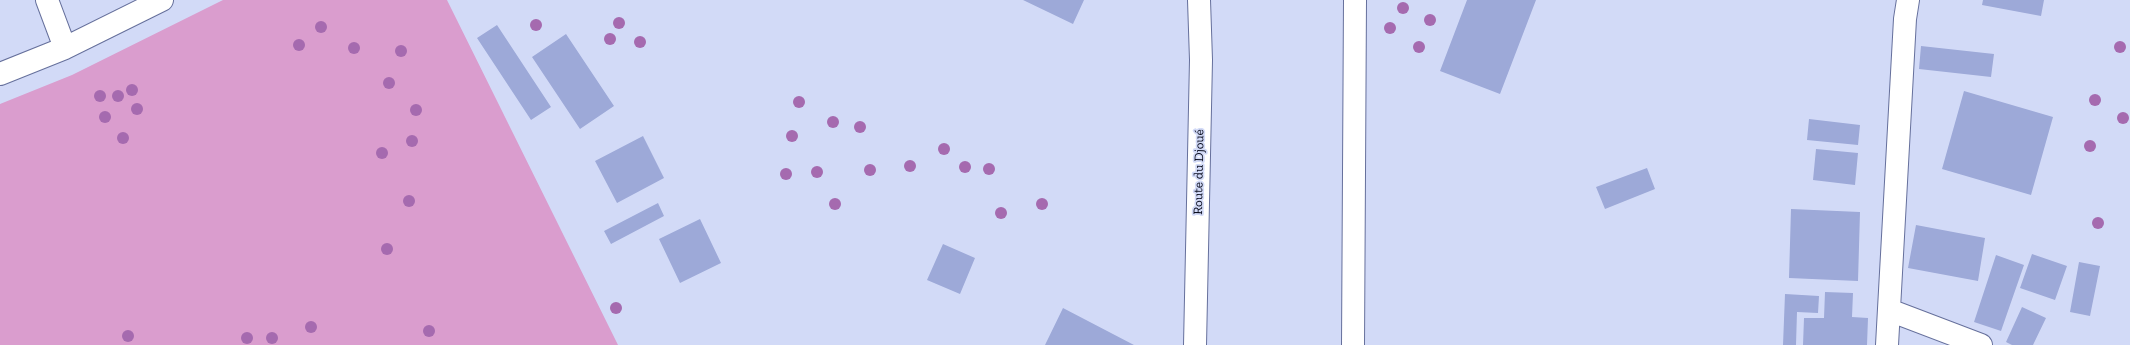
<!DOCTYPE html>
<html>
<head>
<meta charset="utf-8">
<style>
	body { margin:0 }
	canvas { display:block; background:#d2daf7 }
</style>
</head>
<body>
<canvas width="2130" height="345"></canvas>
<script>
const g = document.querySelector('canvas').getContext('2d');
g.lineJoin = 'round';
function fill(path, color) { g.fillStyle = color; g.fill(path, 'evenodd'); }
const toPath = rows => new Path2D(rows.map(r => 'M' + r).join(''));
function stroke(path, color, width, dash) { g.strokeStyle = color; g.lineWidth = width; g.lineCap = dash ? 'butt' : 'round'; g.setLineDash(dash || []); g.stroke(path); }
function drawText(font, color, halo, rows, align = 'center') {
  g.font = font + ' "Zilla Slab",serif'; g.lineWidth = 3.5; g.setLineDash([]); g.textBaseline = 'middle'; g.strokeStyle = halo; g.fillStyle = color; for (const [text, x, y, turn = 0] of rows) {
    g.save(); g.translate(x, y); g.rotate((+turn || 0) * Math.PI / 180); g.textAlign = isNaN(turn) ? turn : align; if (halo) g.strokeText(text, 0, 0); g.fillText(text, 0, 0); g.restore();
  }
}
fill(toPath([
	[223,0,447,0,618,345,0,345,0,104,72,75]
]), '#da9dce');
fill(toPath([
	[1023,0,1084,0,1073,24],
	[1467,0,1536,0,1500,94,1440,71],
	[1983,0,2044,0,2041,16,1982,5],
	[497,25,551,107,531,120,477,38],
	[566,34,614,106,580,129,532,57],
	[1921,46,1994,54,1991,77,1919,69],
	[1964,91,2053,117,2031,195,1942,169],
	[1809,119,1860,125,1858,145,1807,140],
	[643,136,664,178,617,203,595,161],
	[1816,149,1858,153,1855,185,1813,180],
	[1647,168,1655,189,1605,209,1596,187],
	[658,203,664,216,611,244,604,231],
	[1791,209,1860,212,1858,281,1789,278],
	[700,219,721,263,680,283,659,239],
	[1916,225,1985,238,1978,281,1908,268],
	[943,244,975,258,960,294,927,280],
	[2032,254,2067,266,2055,300,2020,288],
	[1996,255,2024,265,2001,331,1974,322],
	[2079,262,2100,266,2090,316,2070,312],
	[1825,292,1853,293,1852,317,1868,318,1867,345,1803,345,1804,318,1824,318],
	[1785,294,1819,296,1818,313,1797,312,1796,345,1783,345],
	[2022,307,2046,318,2033,345,2012,345,2006,342],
	[1063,308,1134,345,1045,345]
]), '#9da9d8');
const minor = toPath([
	[47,0,65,48],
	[0,74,65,48,162,0],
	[1889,310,1981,345],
	[1353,345,1355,0],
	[1887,345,1905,19,1908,0]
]);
const major = toPath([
	[1195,345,1201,60,1199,0]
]);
stroke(minor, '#66709c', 24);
stroke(major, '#66709c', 24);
stroke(minor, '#fff', 22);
stroke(major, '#fff', 22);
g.fillStyle = '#a56aaf';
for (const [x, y] of [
	[1403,8],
	[1430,20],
	[619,23],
	[536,25],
	[321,27],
	[1390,28],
	[610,39],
	[640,42],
	[299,45],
	[1419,47],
	[2120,47],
	[354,48],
	[401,51],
	[389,83],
	[132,90],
	[100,96],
	[118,96],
	[2095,100],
	[799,102],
	[137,109],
	[416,110],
	[105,117],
	[2123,118],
	[833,122],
	[860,127],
	[792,136],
	[123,138],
	[412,141],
	[2090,146],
	[944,149],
	[382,153],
	[910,166],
	[965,167],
	[989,169],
	[870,170],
	[817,172],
	[786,174],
	[409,201],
	[835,204],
	[1042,204],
	[1001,213],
	[2098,223],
	[387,249],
	[616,308],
	[311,327],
	[429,331],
	[128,336],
	[247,338],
	[272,338]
]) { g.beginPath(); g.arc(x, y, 6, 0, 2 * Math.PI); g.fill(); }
drawText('13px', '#0a0d1e', '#d2daf7', [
	["Route du Djoué",1199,172,-89]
]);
</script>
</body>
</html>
